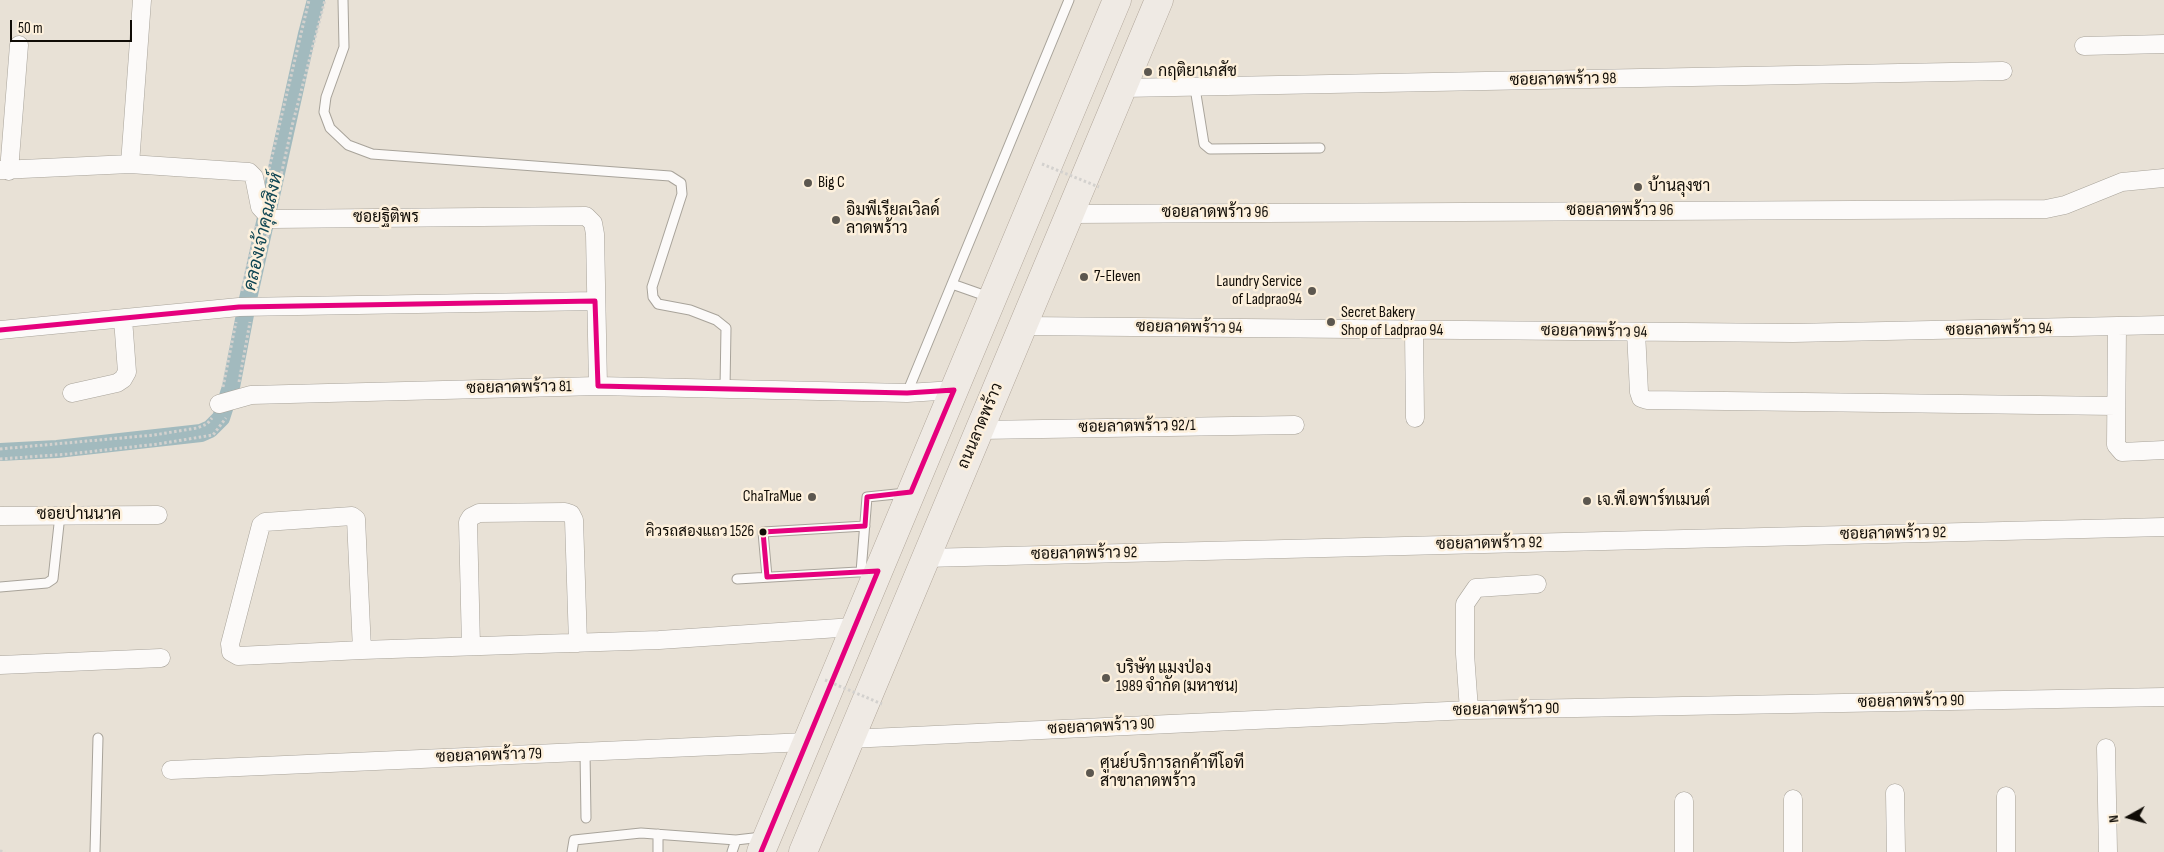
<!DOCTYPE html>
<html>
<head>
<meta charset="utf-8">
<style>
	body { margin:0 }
	#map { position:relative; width:2164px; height:852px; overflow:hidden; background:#e8e1d6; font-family:"Sofia Sans Condensed",sans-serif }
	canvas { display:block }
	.north { position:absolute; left:2104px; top:792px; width:50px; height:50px; -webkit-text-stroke:4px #fdf0dc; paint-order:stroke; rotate:263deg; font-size:14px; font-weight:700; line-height:20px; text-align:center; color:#100c06 }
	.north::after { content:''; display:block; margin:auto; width:18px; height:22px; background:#100c06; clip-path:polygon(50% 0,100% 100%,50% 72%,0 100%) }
	.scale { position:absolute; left:10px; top:20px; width:122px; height:22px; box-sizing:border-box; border:2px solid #100c06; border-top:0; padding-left:6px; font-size:15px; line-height:18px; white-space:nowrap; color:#100c06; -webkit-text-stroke:4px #fdf0dc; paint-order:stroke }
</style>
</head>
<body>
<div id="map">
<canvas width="2164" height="852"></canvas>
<div class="north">N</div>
<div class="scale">50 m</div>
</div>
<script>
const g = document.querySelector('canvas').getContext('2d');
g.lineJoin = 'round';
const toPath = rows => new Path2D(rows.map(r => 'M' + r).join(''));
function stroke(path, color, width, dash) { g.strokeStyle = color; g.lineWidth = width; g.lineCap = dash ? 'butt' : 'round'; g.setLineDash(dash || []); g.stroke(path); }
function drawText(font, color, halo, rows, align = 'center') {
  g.font = font + ' "Sofia Sans Condensed",Sarabun,sans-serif'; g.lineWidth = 5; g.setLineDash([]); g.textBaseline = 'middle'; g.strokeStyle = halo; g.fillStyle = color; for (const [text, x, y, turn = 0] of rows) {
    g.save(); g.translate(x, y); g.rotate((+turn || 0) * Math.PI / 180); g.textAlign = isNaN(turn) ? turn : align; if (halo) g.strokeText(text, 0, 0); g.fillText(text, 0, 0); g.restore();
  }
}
stroke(toPath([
	[0,452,57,449,201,433,210,429,221,418,231,387,248,299,307,34,316,0]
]), '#a2babe', 18);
const lane = toPath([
	[343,0,344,47,326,97,324,112,330,128,348,145,372,154,670,176,681,183,682,194,652,287,653,297,658,304,690,310,716,320,726,328,725,388],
	[1195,88,1204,144,1210,149,1320,148],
	[952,284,989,297],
	[907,393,1069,0],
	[861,572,867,497,906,493],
	[767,577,763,532,865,526],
	[737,579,875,571],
	[0,587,47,583,53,579,60,515],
	[585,752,586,818],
	[658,834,658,852],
	[95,852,98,738],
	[572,852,574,840,641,833,736,840,762,837],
	[732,852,736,840]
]);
const street = toPath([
	[2084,46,2164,44],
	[1123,88,2003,71],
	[130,164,142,0],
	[0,170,130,164,249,172,254,177,260,207,271,219,586,216,593,223,595,234,598,386],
	[9,171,19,45],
	[1070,214,2046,209,2065,205,2122,182,2164,178],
	[1023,326,1793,333,2164,325],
	[2117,328,2116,445,2122,452,2164,450],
	[0,330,239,307,595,301],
	[1414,330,1415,418],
	[1636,332,1639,392,1641,398,1647,400,2116,406],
	[72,393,117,383,123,379,127,372,123,319],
	[219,404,251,395,598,386,907,393,954,390],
	[980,430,1295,425],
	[0,516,158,515],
	[925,558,2164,527],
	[471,646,468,522,471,517,479,513,565,512,571,514,574,520,578,643],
	[362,650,356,519,352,516,265,522,261,525,230,644,231,652,238,656,362,650,659,640,854,627],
	[0,665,161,658],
	[1469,710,1465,654,1465,604,1476,588,1537,584],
	[849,739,1469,710,2164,697],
	[2106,748,2108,852],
	[171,770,807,742],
	[1895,793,1896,852],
	[2006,796,2006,852],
	[1793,799,1793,852],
	[1684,801,1684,852]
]);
const primary = toPath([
	[761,852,1117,0],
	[803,852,1159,0]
]);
stroke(lane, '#a8a39a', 11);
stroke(street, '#a8a39a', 19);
stroke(primary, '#afa498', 29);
stroke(toPath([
	[269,169,309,0],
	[276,198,292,126,325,0],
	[242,291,256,226],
	[256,291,268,234],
	[239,382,250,322],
	[223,387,236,322],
	[0,449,154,435,197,428,207,424,212,418],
	[0,459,69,454,158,444,213,435,226,418],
	[0,851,5,852]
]), '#d3d1ce', 3, [2.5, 2.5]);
stroke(lane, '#fcfaf9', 9);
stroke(street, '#fcfaf9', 18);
stroke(primary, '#efeae4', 28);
stroke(toPath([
	[1042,164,1099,187],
	[825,680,882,704]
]), '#d3d1ce', 3, [2.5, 2.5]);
stroke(toPath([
	[0,330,239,307,595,301,598,386,907,393,954,390,911,492,867,497,865,526,763,532,767,577,878,571,761,852]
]), '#e5007d', 5);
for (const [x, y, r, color] of [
	[1148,72,5,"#5c574f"],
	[808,183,5,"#5c574f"],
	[1638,187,5,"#5c574f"],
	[836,220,5,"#5c574f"],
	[1084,277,5,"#5c574f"],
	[1312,291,5,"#5c574f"],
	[1331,322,5,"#5c574f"],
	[812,497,5,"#5c574f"],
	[1587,501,5,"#5c574f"],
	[763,532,4.5,"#100c06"],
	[1106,678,5,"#5c574f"],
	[1090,773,5,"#5c574f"]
]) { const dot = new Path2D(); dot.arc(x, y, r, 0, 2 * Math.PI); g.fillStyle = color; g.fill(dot); stroke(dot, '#fdf0dc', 2); }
drawText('15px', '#100c06', '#fdf0dc', [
	["คิวรถสองแถว 1526",754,532]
], 'right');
drawText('16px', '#100c06', '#fdf0dc', [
	["กฤติยาเภสัช",1158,72],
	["Big C",818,183],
	["บ้านลุงชา",1648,187],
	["อิมพีเรียลเวิลด์",846,211],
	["ลาดพร้าว",846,229],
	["7-Eleven",1094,277],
	["Laundry Service",1302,282,"right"],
	["of Ladprao94",1302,300,"right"],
	["Secret Bakery",1341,313],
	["Shop of Ladprao 94",1341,331],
	["ChaTraMue",802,497,"right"],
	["เจ.พี.อพาร์ทเมนต์",1597,501],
	["บริษัท แมงป่อง",1116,669],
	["1989 จำกัด (มหาชน)",1116,687],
	["ศูนย์บริการลูกค้าทีโอที",1100,764],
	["สาขาลาดพร้าว",1100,782]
], 'left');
drawText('16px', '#100c06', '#fdf0dc', [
	["ซอยลาดพร้าว 98",1563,80,-1],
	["ซอยลาดพร้าว 96",1620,211],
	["ซอยลาดพร้าว 96",1215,213],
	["ซอยฐิติพร",386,218],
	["ซอยลาดพร้าว 94",1189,328,1],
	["ซอยลาดพร้าว 94",1999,330,-1],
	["ซอยลาดพร้าว 94",1594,332,1],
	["ซอยลาดพร้าว 81",519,388,-1],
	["ถนนลาดพร้าว",981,426,-67],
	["ซอยลาดพร้าว 92/1",1137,427,-1],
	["ซอยปานนาค",79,515],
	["ซอยลาดพร้าว 92",1893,534,-1],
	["ซอยลาดพร้าว 92",1489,544,-1],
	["ซอยลาดพร้าว 92",1084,554,-1],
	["ซอยลาดพร้าว 90",1911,702,-1],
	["ซอยลาดพร้าว 90",1506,710,-1],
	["ซอยลาดพร้าว 90",1101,727,-3],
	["ซอยลาดพร้าว 79",489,756,-2]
]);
drawText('italic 18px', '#0e4552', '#fdf0dc', [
	["คลองเจ้าคุณสิงห์",264,232,-77]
]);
</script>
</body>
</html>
